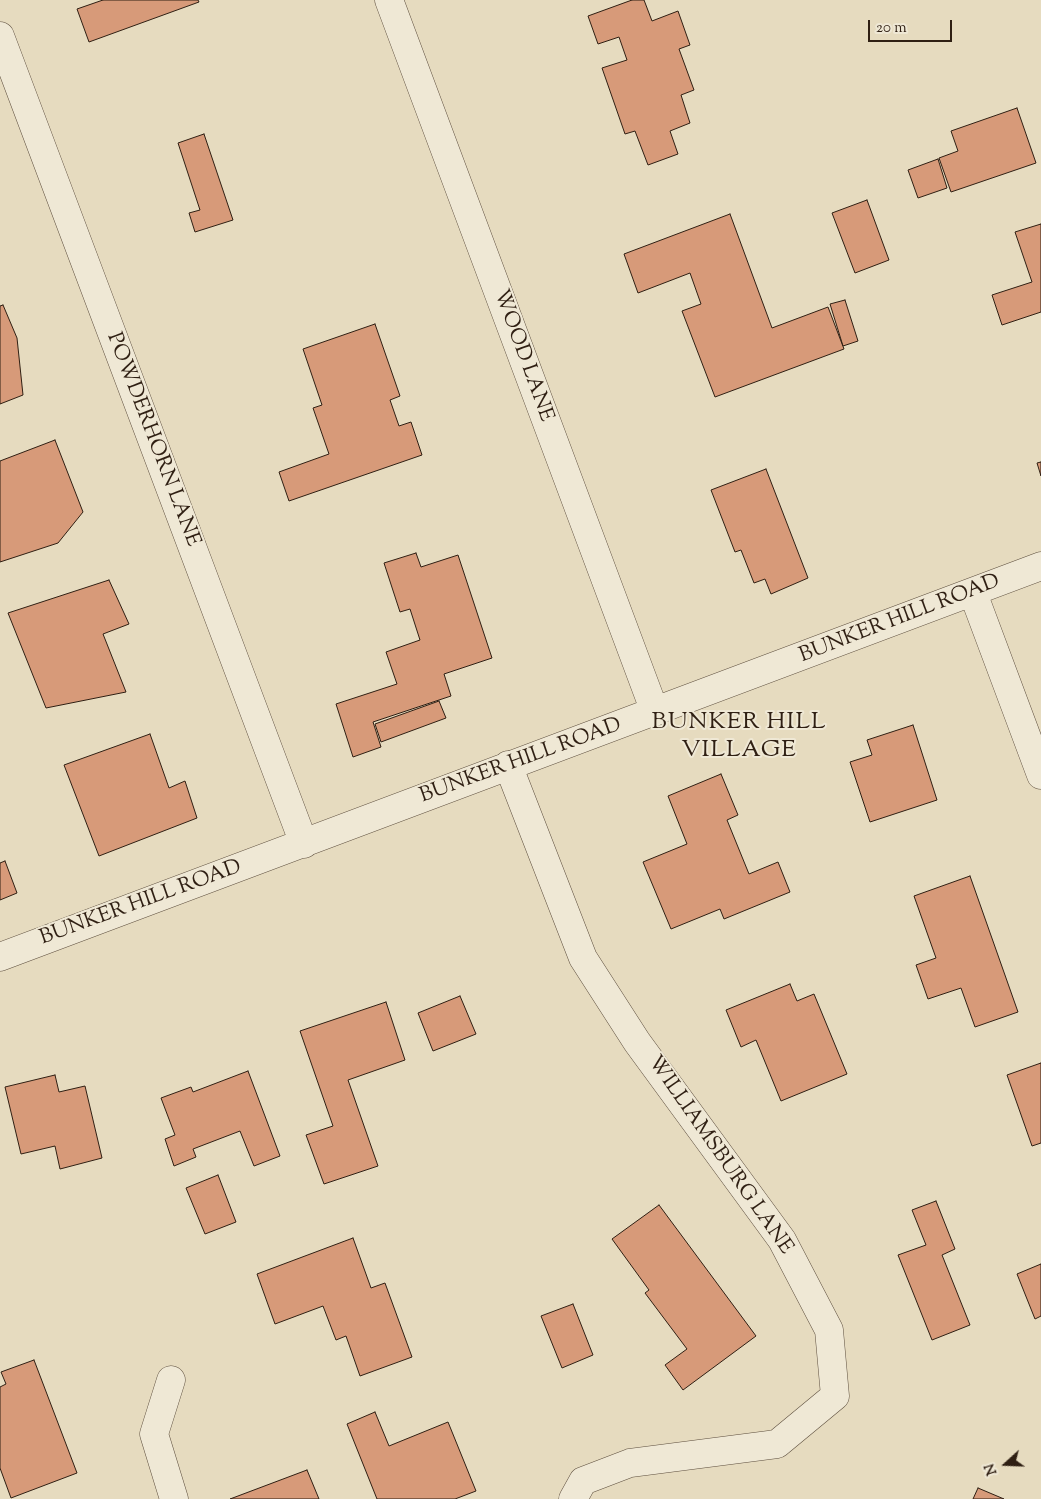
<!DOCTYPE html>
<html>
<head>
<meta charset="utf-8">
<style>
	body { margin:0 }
	#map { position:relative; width:1041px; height:1499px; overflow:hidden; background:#e6dbbf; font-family:"Sorts Mill Goudy",serif }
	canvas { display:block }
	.north { position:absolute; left:981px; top:1439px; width:50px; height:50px; -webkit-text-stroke:4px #efe8d5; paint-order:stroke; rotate:250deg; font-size:14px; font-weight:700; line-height:20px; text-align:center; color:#2f1f13 }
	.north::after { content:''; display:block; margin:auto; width:18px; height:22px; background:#2f1f13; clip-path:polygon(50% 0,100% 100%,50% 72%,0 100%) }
	.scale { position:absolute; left:868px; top:20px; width:84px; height:22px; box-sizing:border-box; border:2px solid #2f1f13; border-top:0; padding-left:6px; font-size:15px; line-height:18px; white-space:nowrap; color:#2f1f13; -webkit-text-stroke:4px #efe8d5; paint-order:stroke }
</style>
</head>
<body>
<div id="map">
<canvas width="1041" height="1499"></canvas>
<div class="north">N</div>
<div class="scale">20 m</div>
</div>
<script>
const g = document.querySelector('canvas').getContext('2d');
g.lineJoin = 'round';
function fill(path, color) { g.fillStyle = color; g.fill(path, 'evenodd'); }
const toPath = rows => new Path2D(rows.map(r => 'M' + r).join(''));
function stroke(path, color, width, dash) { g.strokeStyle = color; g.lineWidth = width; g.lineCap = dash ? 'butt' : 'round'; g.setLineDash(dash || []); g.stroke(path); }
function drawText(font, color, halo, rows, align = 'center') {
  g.font = font + ' "Sorts Mill Goudy",serif'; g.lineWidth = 4; g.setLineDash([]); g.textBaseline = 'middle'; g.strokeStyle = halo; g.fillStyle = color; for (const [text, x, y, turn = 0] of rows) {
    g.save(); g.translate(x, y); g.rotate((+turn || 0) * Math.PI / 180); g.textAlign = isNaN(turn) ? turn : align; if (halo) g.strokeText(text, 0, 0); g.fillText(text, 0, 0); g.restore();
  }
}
const building = toPath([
	[103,0,198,0,199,2,89,42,77,9,103,0],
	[632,0,644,0,652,21,678,11,690,45,679,49,694,90,681,95,690,123,670,131,678,154,648,165,635,131,625,134,602,68,627,60,619,37,598,44,588,16,632,0],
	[1017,108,1036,163,951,192,939,158,958,151,951,131,1017,108],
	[204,134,233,220,195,232,189,213,200,210,178,143,204,134],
	[938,159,947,188,918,198,908,170,938,159],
	[867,200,889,260,855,273,832,213,867,200],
	[730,214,772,328,828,307,844,349,715,397,682,311,701,304,690,273,638,293,624,254,730,214],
	[1041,224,1041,312,1002,325,992,295,1032,282,1015,232,1041,224],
	[845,300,858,341,843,346,830,304,845,300],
	[3,305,17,338,23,395,0,404,0,306,3,305],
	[375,324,400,396,390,400,399,426,411,422,422,455,289,501,279,472,329,454,313,408,322,405,303,349,375,324],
	[55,440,83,512,58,543,0,562,0,461,55,440],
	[1041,462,1041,476,1037,463,1041,462],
	[766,469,808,578,771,594,765,579,754,583,741,550,735,552,711,490,766,469],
	[416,553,421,567,458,555,492,658,444,674,451,696,373,722,381,747,353,757,336,704,397,684,386,652,420,640,410,609,400,612,384,563,416,553],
	[109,580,129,624,103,634,126,692,46,708,8,613,109,580],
	[439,701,446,718,381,742,375,724,439,701],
	[913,725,937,800,870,822,850,762,872,755,867,740,913,725],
	[150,734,169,788,185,781,197,818,99,856,64,765,150,734],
	[721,774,738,815,727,820,749,874,778,862,790,892,724,919,720,909,671,929,643,862,687,844,668,796,721,774],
	[5,861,17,893,0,900,0,863,5,861],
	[970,876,1018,1012,975,1027,961,988,928,999,916,965,936,958,914,896,970,876],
	[790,984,797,1001,814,994,847,1074,781,1101,756,1040,741,1047,726,1010,790,984],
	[460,996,476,1034,433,1051,418,1013,460,996],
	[386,1002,405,1060,348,1080,378,1166,324,1184,306,1135,333,1126,300,1031,386,1002],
	[1041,1063,1041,1143,1032,1146,1007,1075,1041,1063],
	[248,1071,280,1156,254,1166,240,1131,193,1149,196,1157,174,1166,165,1139,175,1135,161,1098,191,1087,193,1092,248,1071],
	[55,1075,59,1092,85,1086,102,1158,60,1169,55,1146,21,1154,5,1087,55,1075],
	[218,1175,236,1222,205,1234,186,1188,218,1175],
	[936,1201,955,1249,942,1255,970,1325,932,1340,898,1255,926,1245,912,1210,936,1201],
	[659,1205,756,1336,683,1390,665,1365,687,1349,645,1293,649,1290,612,1239,659,1205],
	[353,1238,371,1288,385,1283,412,1357,360,1376,346,1336,336,1340,323,1306,275,1324,257,1274,353,1238],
	[1041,1264,1041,1316,1035,1319,1017,1274,1041,1264],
	[573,1304,593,1355,562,1368,541,1316,573,1304],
	[34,1360,77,1473,11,1498,0,1468,0,1387,6,1384,1,1372,34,1360],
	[375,1412,389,1446,448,1422,476,1491,455,1499,377,1499,347,1424,375,1412],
	[307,1470,319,1499,230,1499,307,1470],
	[978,1488,1004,1499,973,1499,978,1488]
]);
fill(building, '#d79a79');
stroke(building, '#2f1f13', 1);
const minor = toPath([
	[389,0,655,712],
	[0,36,304,844],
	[973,593,1041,775],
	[508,765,583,958,637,1042,782,1240,829,1330,835,1396,777,1444,630,1463,583,1481,573,1499],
	[0,957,1041,566],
	[171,1380,154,1434,174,1499]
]);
stroke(minor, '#5d4e3e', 29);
stroke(minor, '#efe8d5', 28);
drawText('21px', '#2f1f13', '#efe8d5', [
	["WOOD LANE",522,356,70],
	["POWDERHORN LANE",152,440,69],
	["BUNKER HILL ROAD",900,620,-21],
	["BUNKER HILL ROAD",521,762,-20],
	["BUNKER HILL ROAD",141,904,-20],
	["WILLIAMSBURG LANE",719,1156,55]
]);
g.letterSpacing = '1px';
drawText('24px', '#2f1f13', '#efe8d5', [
	["BUNKER HILL",739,724],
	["VILLAGE",739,752]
]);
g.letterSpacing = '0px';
</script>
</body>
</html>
